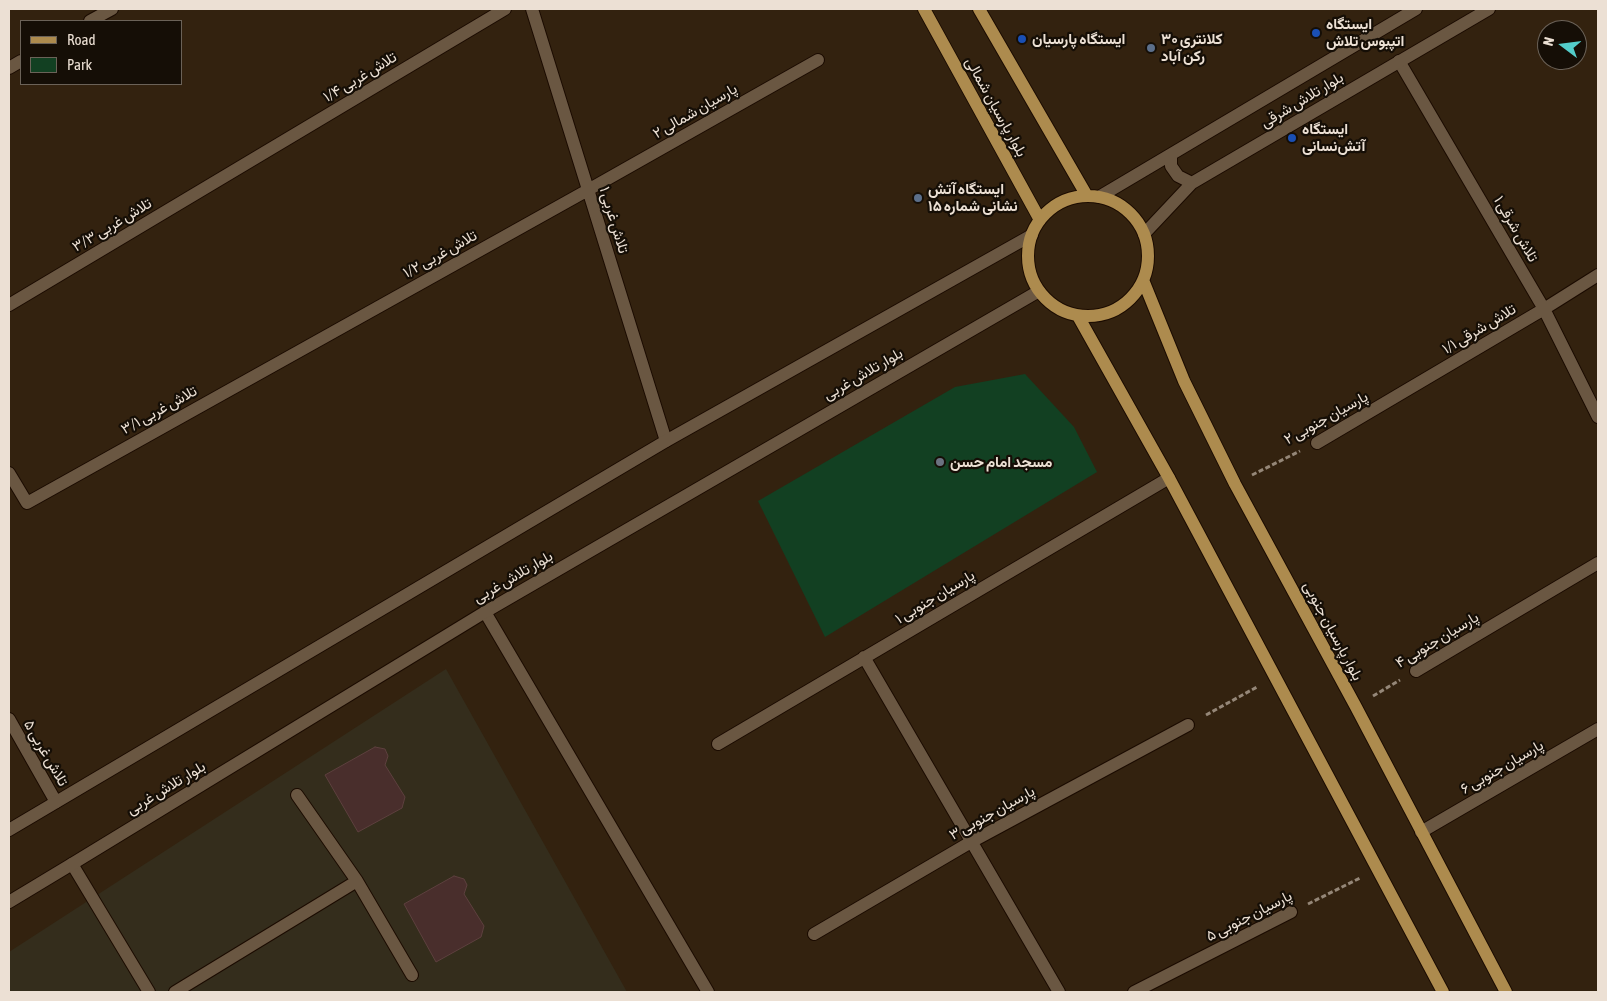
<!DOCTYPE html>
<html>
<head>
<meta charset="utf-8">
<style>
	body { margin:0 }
	#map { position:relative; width:1607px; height:1001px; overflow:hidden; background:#33220f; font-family:"Asap Condensed",sans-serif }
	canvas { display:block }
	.frame { position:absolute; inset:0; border:10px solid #ece0d4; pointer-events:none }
	.legend { position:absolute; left:20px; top:20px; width:162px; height:65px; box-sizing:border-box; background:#150e06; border:1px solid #6b6258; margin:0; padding:6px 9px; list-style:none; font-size:15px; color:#ece0d4 }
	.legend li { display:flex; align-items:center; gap:10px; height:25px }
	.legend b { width:25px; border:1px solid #6b6258 }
	.north { position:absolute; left:1537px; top:20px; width:50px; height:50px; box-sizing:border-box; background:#150e06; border:1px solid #6b6258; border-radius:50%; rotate:285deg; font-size:14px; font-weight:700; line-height:20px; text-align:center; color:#ece0d4 }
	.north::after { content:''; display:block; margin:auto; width:18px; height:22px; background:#53cdca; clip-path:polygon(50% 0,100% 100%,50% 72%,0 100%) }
</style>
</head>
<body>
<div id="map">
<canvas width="1607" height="1001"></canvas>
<div class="frame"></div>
<ul class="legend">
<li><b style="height:6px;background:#ad8b4e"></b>Road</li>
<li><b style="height:14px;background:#124022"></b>Park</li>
</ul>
<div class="north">N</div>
</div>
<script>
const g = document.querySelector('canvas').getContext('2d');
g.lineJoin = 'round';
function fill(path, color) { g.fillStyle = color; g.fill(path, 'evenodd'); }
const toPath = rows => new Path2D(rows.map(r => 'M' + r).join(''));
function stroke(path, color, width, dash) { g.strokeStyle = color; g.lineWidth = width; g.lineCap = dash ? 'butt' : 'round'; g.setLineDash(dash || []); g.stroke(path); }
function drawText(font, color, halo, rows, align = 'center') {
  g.font = font + ' "Asap Condensed",Vazirmatn,sans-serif'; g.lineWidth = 4.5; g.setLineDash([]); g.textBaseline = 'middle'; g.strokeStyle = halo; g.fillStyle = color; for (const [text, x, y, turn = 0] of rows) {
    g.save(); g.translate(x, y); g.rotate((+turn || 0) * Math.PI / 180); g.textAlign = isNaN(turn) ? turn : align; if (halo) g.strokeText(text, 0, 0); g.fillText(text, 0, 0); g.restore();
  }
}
fill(toPath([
	[446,669,627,992,9,992,9,952]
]), '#342d1c');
fill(toPath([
	[1025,374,1074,427,1097,472,825,637,758,501,955,387]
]), '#124022');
const building = toPath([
	[375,747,385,749,388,756,385,765,405,797,402,808,358,832,325,775,375,747],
	[454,876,464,879,467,885,464,894,484,926,481,937,436,962,404,904,454,876]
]);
fill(building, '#492e2c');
stroke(building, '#5d403e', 1);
const service = toPath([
	[297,795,357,881,412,975],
	[72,864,149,992],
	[175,992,357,881]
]);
const minor = toPath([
	[532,9,666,441],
	[90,21,112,9],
	[1399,61,1544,309,1598,417],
	[9,68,21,61],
	[9,305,505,9],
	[1317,443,1544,309,1598,275],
	[9,473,27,503,588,190,818,60],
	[485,612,708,992],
	[864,657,1059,992],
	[1416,671,1598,563],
	[9,719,56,802],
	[718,744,1169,478],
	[1421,832,1598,729],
	[814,934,971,842,1188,725],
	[1134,992,1291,912]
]);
const tertiary = toPath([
	[9,830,666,441,1032,235],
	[9,902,72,864,485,612,1039,291]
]);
const secondary = toPath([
	[1171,155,1171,166,1178,176,1192,183],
	[1099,197,1416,9],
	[1144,234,1192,183,1489,9]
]);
const primary = toPath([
	[924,9,1040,220],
	[979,9,1087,196],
	'1028 256a60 60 0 1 1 120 0a60 60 0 1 1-120 0Z',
	[1143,280,1184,381,1235,484,1356,707,1506,992],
	[1078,316,1169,478,1443,992]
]);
stroke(service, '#1b0b00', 14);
stroke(minor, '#1b0b00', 14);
stroke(tertiary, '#1b0b00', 14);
stroke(secondary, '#1b0b00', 14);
stroke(primary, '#1b0b00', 14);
stroke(toPath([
	[1252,475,1300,451],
	[1373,696,1400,680],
	[1206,715,1257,687],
	[1308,904,1360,878]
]), '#958778', 3, [5, 2.5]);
stroke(service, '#6a5742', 12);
stroke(minor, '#6a5742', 12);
stroke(tertiary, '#6a5742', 12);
stroke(secondary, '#6a5742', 12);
stroke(primary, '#ad8b4e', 12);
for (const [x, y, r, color] of [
	[1316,33,5,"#1a4fb4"],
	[1022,39,5,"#1a4fb4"],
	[1151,48,5,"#5c6f8a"],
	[1292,138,5,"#1a4fb4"],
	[918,198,5,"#5c6f8a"],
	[940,462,5,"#6b7280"]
]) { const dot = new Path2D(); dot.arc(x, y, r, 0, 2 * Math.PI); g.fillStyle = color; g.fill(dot); stroke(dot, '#150e06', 2); }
drawText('bold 15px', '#ece0d4', '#150e06', [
	["ایستگاه",1326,24],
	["اتپبوس تلاش",1326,41],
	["ایستگاه پارسیان",1032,39],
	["کلانتری ۳۰",1161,39],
	["رکن آباد",1161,56],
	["ایستگاه",1302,129],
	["آتش‌نسانی",1302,146],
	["ایستگاه آتش",928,189],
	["نشانی شماره ۱۵",928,206],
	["مسجد امام حسن",950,462]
], 'left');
drawText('15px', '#ece0d4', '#150e06', [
	["۱/۴ تلاش غربی",360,77,-31],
	["بلوار تلاش شرقی",1302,100,-31],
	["بلوار پارسیان شمالی",996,107,61],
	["۲ پارسیان شمالی",695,111,-30],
	["۱ تلاش غربی",614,220,73],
	["۳/۳ تلاش غربی",112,225,-31],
	["۱ تلاش شرقی",1516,229,60],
	["۱/۲ تلاش غربی",440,254,-29],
	["۱/۱ تلاش شرقی",1479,329,-31],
	["بلوار تلاش غربی",863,374,-30],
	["۳/۱ تلاش غربی",159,410,-29],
	["۲ پارسیان جنوبی",1326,418,-29],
	["بلوار تلاش غربی",513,577,-30],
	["۱ پارسیان جنوبی",935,597,-31],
	["بلوار پارسیان جنوبی",1333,631,62],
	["۴ پارسیان جنوبی",1437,640,-31],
	["۵ تلاش غربی",46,753,60],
	["۶ پارسیان جنوبی",1502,767,-30],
	["بلوار تلاش غربی",166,788,-31],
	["۳ پارسیان جنوبی",992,813,-29],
	["۵ پارسیان جنوبی",1249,916,-27]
]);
</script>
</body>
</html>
